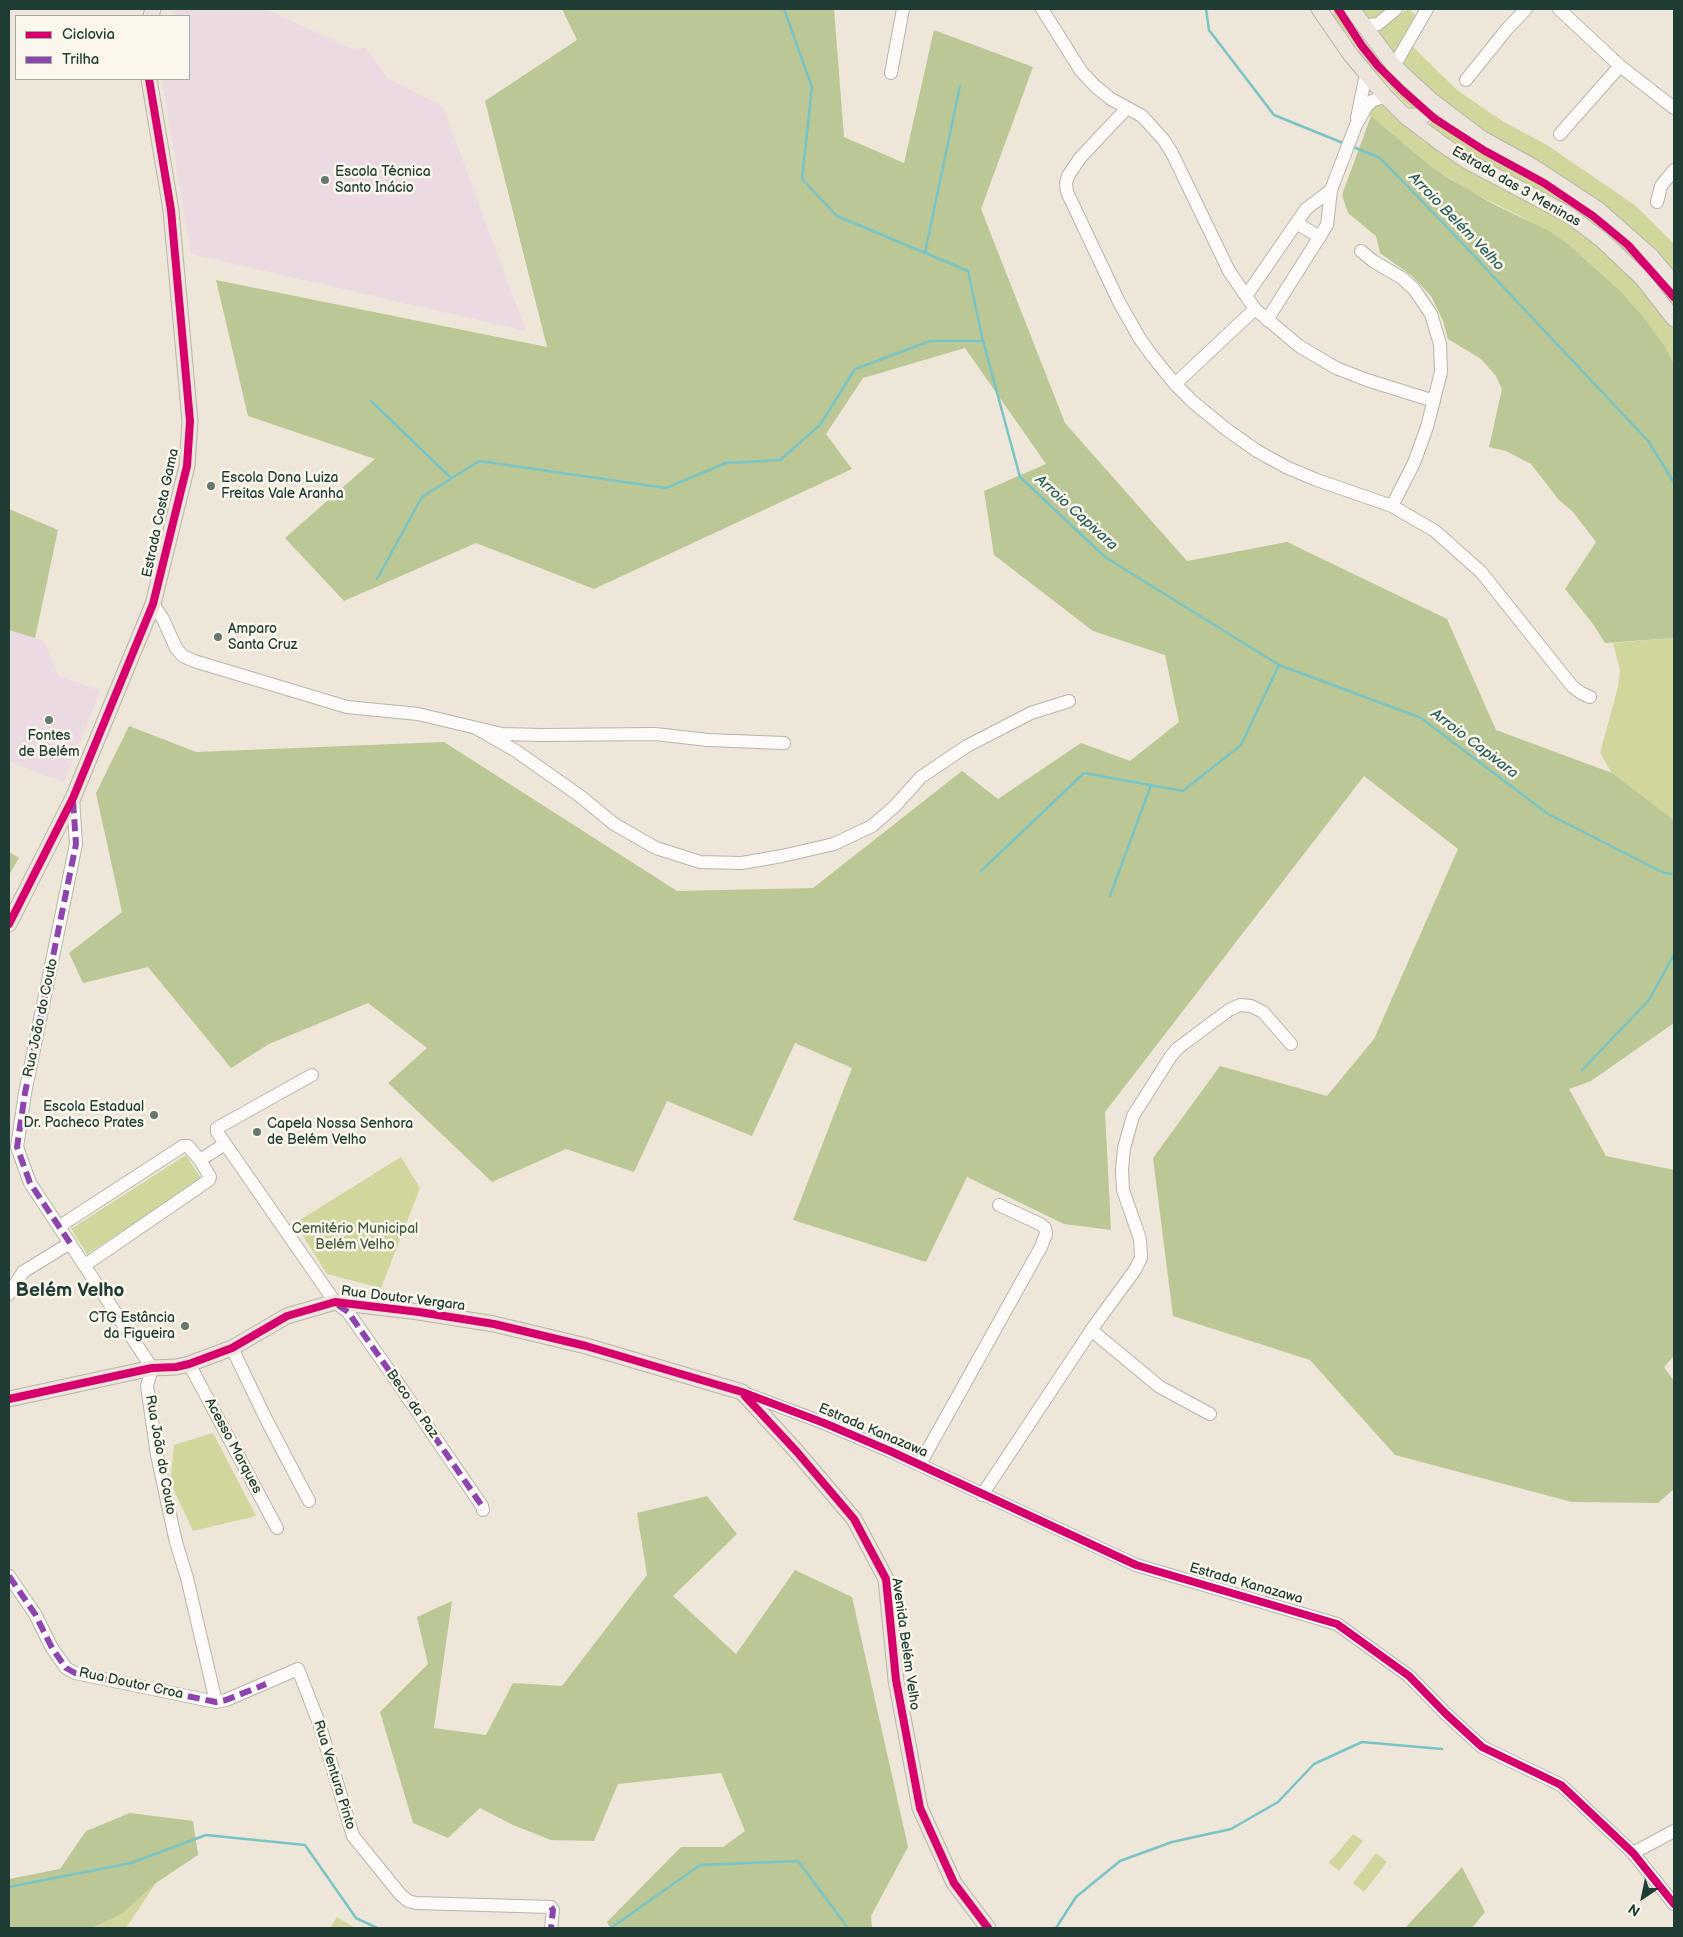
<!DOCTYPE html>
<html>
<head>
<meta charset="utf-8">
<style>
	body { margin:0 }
	#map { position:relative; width:1683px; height:1937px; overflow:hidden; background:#ede6d9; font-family:"Balsamiq Sans",sans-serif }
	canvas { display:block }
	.frame { position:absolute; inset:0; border:10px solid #1f3d34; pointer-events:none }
	.legend { position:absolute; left:15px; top:15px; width:175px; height:65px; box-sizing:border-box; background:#fbf7ec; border:1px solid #a3ada2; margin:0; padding:6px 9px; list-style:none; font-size:15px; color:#1f3d34 }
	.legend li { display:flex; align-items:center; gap:10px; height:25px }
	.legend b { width:25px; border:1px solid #a3ada2 }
	.north { position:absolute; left:1618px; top:1872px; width:50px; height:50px; -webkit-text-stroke:4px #fbf7ec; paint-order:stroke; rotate:214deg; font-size:14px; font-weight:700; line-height:20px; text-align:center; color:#1f3d34 }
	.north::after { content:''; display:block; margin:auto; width:18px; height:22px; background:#1f3d34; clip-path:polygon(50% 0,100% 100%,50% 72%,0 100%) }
</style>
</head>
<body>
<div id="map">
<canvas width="1683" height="1937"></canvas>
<div class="frame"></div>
<ul class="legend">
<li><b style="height:6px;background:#d6006c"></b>Ciclovia</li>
<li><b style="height:6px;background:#8e44ad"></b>Trilha</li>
</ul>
<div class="north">N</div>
</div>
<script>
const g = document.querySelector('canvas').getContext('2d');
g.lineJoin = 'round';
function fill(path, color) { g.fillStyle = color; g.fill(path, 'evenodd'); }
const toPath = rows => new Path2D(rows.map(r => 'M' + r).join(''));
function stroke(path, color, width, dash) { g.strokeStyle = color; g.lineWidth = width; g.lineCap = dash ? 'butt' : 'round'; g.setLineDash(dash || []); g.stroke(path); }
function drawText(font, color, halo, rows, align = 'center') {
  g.font = font + ' "Balsamiq Sans",sans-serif'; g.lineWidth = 5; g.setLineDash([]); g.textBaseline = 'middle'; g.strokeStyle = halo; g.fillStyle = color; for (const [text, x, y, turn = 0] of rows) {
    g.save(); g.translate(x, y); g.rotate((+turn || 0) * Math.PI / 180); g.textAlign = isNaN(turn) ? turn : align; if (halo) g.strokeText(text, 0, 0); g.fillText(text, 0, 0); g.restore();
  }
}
fill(toPath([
	[175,9,266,9,354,50,365,47,388,78,443,107,526,331,191,254,162,79,189,79,189,16,173,16],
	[9,630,44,641,58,675,100,691,64,782,9,762]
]), '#ecdae3');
fill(toPath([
	[1335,9,1342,9,1365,43,1394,77,1422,105,1417,112,1403,101,1370,65,1333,15],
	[1358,9,1384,9,1386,12,1373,20,1367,19],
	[1409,9,1415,14,1413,27,1394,57,1373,30],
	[1412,46,1458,91,1504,122,1547,145,1636,206,1674,244,1674,276,1662,261,1465,122,1405,67,1403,61],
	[1380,101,1558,213,1614,256,1674,326,1674,364,1645,319,1595,268,1572,247,1522,217,1469,191,1428,164,1366,112],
	[1438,114,1594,213,1659,273,1674,291,1674,311,1635,265,1470,157,1429,125],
	[1674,638,1674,820,1612,773,1600,753,1618,687,1620,670,1613,643],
	[186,1155,202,1180,87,1254,71,1229],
	[401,1157,420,1188,381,1288,327,1274,295,1223],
	[213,1433,256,1516,193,1531,170,1482,174,1445],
	[1353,1834,1363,1841,1339,1871,1329,1863],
	[1376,1853,1387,1862,1364,1892,1353,1883],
	[156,1883,126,1928,92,1928,122,1914],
	[337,1917,355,1928,330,1928]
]), '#d1d69c');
fill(toPath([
	[562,9,834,9,844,137,904,163,934,30,1033,67,981,209,1065,423,1187,561,1287,542,1447,619,1496,730,1612,773,1674,820,1674,1023,1591,1081,1569,1089,1606,1156,1674,1170,1674,1356,1664,1367,1674,1381,1674,1489,1658,1503,1572,1502,1395,1455,1310,1360,1173,1316,1153,1158,1220,1066,1327,1096,1374,1039,1458,849,1364,776,1105,1112,1111,1230,1064,1224,967,1177,926,1262,793,1220,852,1068,795,1043,752,1136,667,1101,634,1172,566,1149,492,1182,388,1083,427,1048,368,1003,269,1044,231,1068,148,967,83,983,69,953,122,912,96,793,129,726,196,752,444,742,677,891,813,888,962,771,998,799,1081,743,1130,761,1179,722,1165,655,1093,631,994,555,984,491,1046,464,965,348,863,378,826,434,852,469,594,589,476,543,344,601,285,538,375,459,248,416,216,280,547,347,485,101,577,40],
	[1371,116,1428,164,1450,179,1493,204,1549,231,1572,247,1621,292,1645,319,1665,347,1674,364,1674,638,1605,643,1593,624,1565,589,1596,542,1573,512,1558,499,1531,464,1506,451,1489,447,1502,389,1496,376,1481,359,1448,339,1443,321,1431,296,1412,276,1380,253,1376,236,1348,213,1342,195],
	[9,509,58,530,35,638,9,630],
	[9,852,19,858,9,875],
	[707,1496,737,1534,673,1596,736,1654,795,1570,852,1597,908,1847,871,1916,872,1928,610,1928,607,1922,681,1847,723,1847,745,1831,721,1773,618,1784,594,1841,551,1840,513,1825,480,1808,448,1838,413,1823,380,1712,428,1664,417,1617,452,1601,434,1728,486,1735,513,1683,562,1686,647,1575,637,1513],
	[130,1813,193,1821,198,1855,156,1883,122,1914,92,1928,9,1928,9,1879,60,1869,86,1831],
	[1462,1867,1485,1912,1472,1928,1405,1928]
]), '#bcc796');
stroke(toPath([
	[784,9,812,87,802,179,837,216,968,271,983,341,1020,477,1105,557,1279,665,1421,718,1548,814,1664,873,1674,874],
	[1206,9,1209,30,1274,115,1343,143],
	[1351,146,1380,158,1445,225,1649,442,1674,483],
	[925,253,960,86],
	[371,401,451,478],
	[377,579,422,497,479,461,666,488,726,463,780,460,820,425,855,369,930,341,983,341],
	[981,871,1084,773,1183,791,1241,745,1279,665],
	[1110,896,1151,785],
	[1582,1070,1649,1000,1674,954],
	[9,1887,131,1863,206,1835,305,1845,356,1918,377,1928],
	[611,1928,700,1865,798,1861,848,1928],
	[1056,1928,1076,1897,1120,1861,1172,1842,1231,1829,1278,1802,1314,1764,1362,1742,1442,1749]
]), '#78c4c6', 2.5);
const minor = toPath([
	[1042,9,1081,71,1095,86,1111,99,1142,116,1163,139,1172,153,1229,271,1255,309,1299,346,1336,368,1367,380,1434,401],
	[1559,9,1620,66,1674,108],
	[1363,26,1378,24,1396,9],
	[1394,66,1427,9],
	[891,73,903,9],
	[1466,80,1507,29,1526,9],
	[1127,108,1080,158,1068,176,1066,183,1067,192,1119,302,1140,339,1153,357,1175,384,1193,402,1226,429,1257,451,1288,468,1317,480,1392,506,1435,531,1481,572,1572,686,1581,693,1590,697],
	[1357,118,1366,74],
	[1560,134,1620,66],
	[1657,202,1661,186,1674,170],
	[1296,223,1320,237],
	[1361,251,1373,261,1402,278,1414,289,1431,314,1440,344,1441,372,1427,427,1414,463,1392,506],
	[1246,296,1306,209,1331,190],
	[1267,320,1327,225,1331,190,1356,125,1366,107,1372,101,1385,96],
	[1175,384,1255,309],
	[153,604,163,619,176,648,183,656,194,661,347,707,418,714,502,734,542,735,655,734,708,740,784,743],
	[476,728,516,751,580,796,614,824,656,848,700,862,742,863,782,856,834,844,872,826,895,806,921,777,967,746,1031,713,1069,701],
	[73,798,76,844,25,1093,17,1147,30,1183,152,1368,147,1386,157,1455,176,1542,187,1578,216,1702],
	[312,1075,217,1128,217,1132,335,1302,348,1312,395,1379,482,1506,483,1510],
	[60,1226,183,1146,188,1146,200,1160,225,1144],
	[85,1265,209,1180,210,1177,200,1160],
	[9,1294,23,1272,70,1243],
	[1091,1330,1160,1387,1210,1414],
	[232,1348,266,1419,309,1501],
	[189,1364,277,1528],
	[744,1393,824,1423,890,1451,1136,1565,1337,1624,1409,1676,1446,1714,1482,1747,1561,1785,1633,1853,1674,1904],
	[920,1464,1041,1247,1046,1234,1045,1228,1040,1224,999,1205],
	[982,1495,1094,1326,1135,1270,1141,1258,1140,1239,1123,1190,1122,1170,1124,1148,1133,1116,1171,1056,1178,1048,1229,1010,1240,1005,1251,1006,1263,1012,1291,1044],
	[9,1576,35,1614,52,1648,66,1668,75,1673,216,1702,226,1700,298,1669,320,1726,353,1836,400,1894,408,1901,416,1903,551,1907,553,1910,551,1928],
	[1633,1853,1674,1831]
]);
const major = toPath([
	[1319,9,1350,54,1385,96,1405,116,1442,144,1467,161,1569,215,1602,240,1642,278,1674,319],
	[1352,9,1394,66,1431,100,1481,138,1532,166,1599,210,1651,256,1674,283],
	[151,16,153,9],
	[1405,116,1423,116,1429,109,1431,100],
	[9,924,73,798,153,604,187,466,190,421,171,210,149,79],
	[9,1399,152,1368,176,1367,189,1364,232,1348,287,1316,335,1302,419,1312,494,1324,586,1346,742,1392,797,1452,854,1519,886,1579,896,1680,920,1808,954,1883,988,1928]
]);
stroke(minor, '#b7b5ac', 14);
stroke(major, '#b7b5ac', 17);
stroke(minor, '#fcfbf9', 12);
stroke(major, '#ede5dc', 15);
stroke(toPath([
	[70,1243,30,1183,17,1147,25,1093,76,844,73,801],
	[338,1305,348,1312,395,1379,482,1506,483,1510],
	[9,1576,35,1614,52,1648,66,1668,75,1673,216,1702,226,1700,266,1684],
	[551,1907,553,1910,551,1928]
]), '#8e44ad', 6, [12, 6]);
stroke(toPath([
	[1338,9,1362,46,1378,66,1402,90,1435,119,1485,151,1544,183,1593,216,1628,245,1674,297],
	[9,924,73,798,153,604,187,466,190,421,171,210,149,79],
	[745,1396,797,1452,854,1519,886,1579,896,1680,920,1808,954,1883,988,1928],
	[9,1399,152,1368,176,1367,189,1364,232,1348,287,1316,335,1302,419,1312,494,1324,586,1346,742,1392,824,1423,890,1451,1136,1565,1337,1624,1409,1676,1446,1714,1482,1747,1561,1785,1633,1853,1674,1904]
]), '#d6006c', 8);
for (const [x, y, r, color] of [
	[325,180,5,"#67786e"],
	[211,486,5,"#67786e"],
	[218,637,5,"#67786e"],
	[49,720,5,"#67786e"],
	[154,1115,5,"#67786e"],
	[257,1132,5,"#67786e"],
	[185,1326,5,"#67786e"]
]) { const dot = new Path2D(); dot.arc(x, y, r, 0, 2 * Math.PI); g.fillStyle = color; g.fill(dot); stroke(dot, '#fbf7ec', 2); }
drawText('14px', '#1f3d34', '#fbf7ec', [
	["Escola Técnica",335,172],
	["Santo Inácio",335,188],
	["Escola Dona Luiza",221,478],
	["Freitas Vale Aranha",221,494],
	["Amparo",228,629],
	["Santa Cruz",228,645],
	["Fontes",49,736,"center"],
	["de Belém",49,752,"center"],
	["Escola Estadual",144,1107,"right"],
	["Dr. Pacheco Prates",144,1123,"right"],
	["Capela Nossa Senhora",267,1124],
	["de Belém Velho",267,1140],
	["CTG Estância",175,1318,"right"],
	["da Figueira",175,1334,"right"]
], 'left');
drawText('14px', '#1f3d34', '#fbf7ec', [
	["Estrada das 3 Meninas",1516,187,30],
	["Estrada Costa Gama",161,513,-78],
	["Rua João do Couto",41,1018,-78],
	["Rua Doutor Vergara",403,1299,7],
	["Beco da Paz",412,1404,55],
	["Estrada Kanazawa",873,1431,23],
	["Acesso Marques",233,1446,62],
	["Rua João do Couto",160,1455,80],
	["Estrada Kanazawa",1246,1584,16],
	["Avenida Belém Velho",905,1644,82],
	["Rua Doutor Croa",131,1684,12],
	["Rua Ventura Pinto",334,1775,73]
]);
drawText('14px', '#466042', '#fbf7ec', [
	["Cemitério Municipal",355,1229],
	["Belém Velho",355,1245]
]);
drawText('italic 15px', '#2b615d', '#fbf7ec', [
	["Arroio Belém Velho",1456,222,46],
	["Arroio Capivara",1076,513,42],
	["Arroio Capivara",1474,744,37]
]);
drawText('bold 19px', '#1f3d34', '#fbf7ec', [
	["Belém Velho",70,1291]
]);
</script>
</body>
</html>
